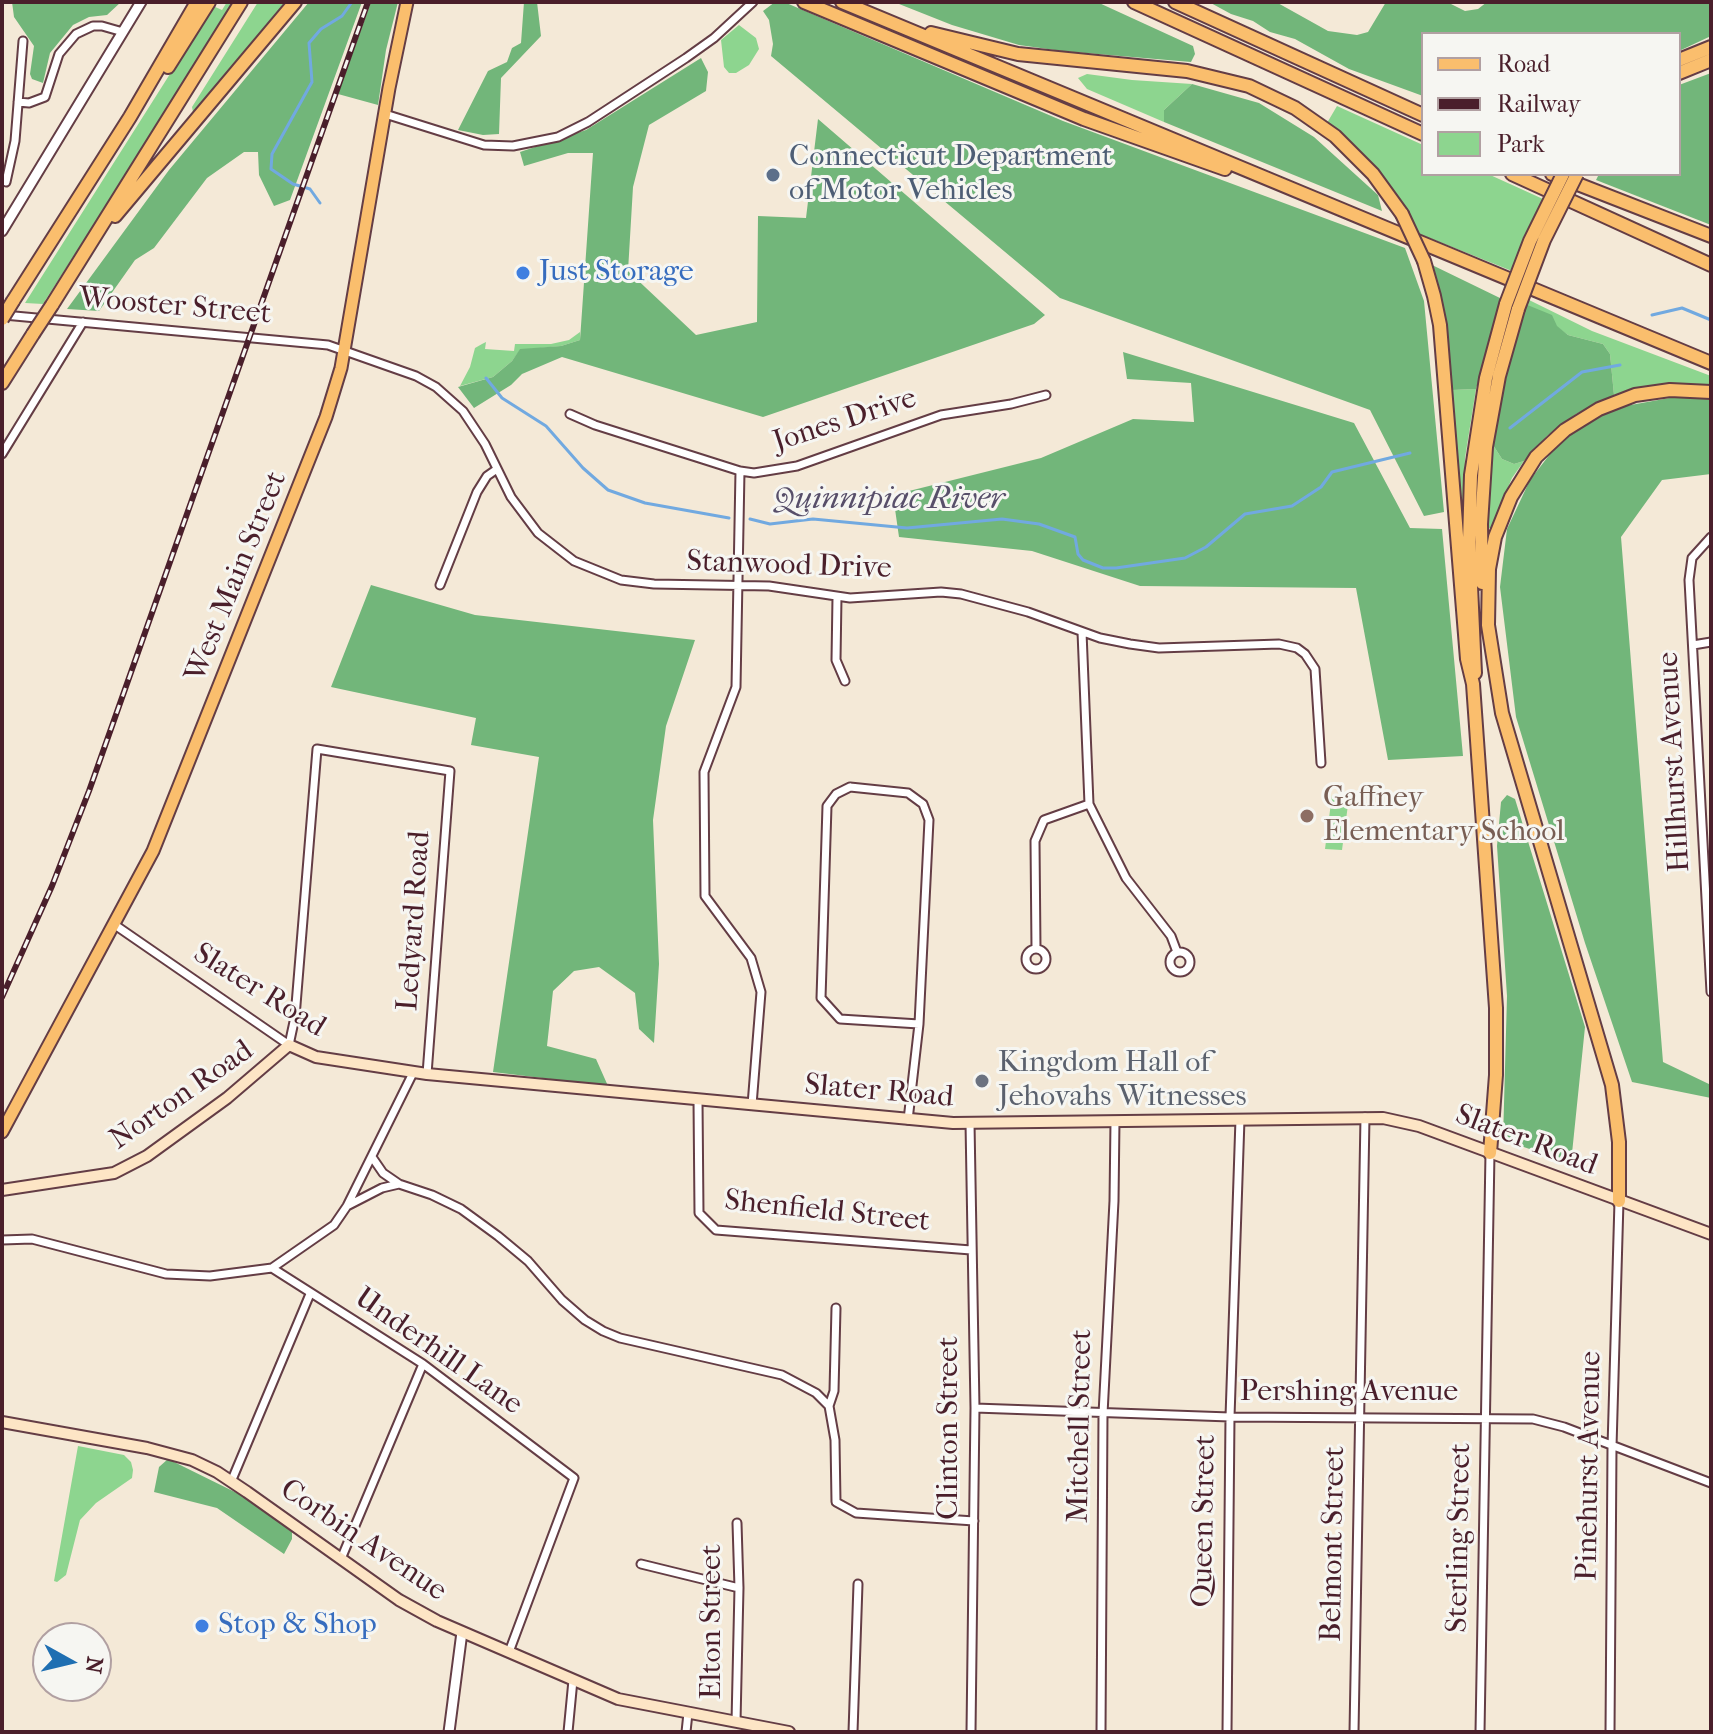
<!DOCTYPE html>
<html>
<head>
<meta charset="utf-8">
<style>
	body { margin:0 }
	#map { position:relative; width:1713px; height:1734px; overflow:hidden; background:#f4e9d7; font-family:"IM FELL French Canon",serif }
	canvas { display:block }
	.frame { position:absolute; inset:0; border:4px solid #4a1f2b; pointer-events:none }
	.legend { position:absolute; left:1421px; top:32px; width:260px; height:144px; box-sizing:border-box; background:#f6f6f2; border:2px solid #b1a0a2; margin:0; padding:10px 14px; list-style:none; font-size:24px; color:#4a1f2b }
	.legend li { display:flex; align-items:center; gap:16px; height:40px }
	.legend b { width:40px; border:2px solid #b1a0a2 }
	.north { position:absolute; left:32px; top:1622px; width:80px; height:80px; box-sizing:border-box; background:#f6f6f2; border:2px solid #b1a0a2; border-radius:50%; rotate:98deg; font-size:22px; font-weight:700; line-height:32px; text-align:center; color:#4a1f2b }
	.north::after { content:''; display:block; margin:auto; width:28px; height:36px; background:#1f6fb2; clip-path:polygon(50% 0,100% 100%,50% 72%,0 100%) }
</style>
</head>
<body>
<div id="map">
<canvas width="1713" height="1734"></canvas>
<div class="frame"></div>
<ul class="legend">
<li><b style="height:10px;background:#fabe6d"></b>Road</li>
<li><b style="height:10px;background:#4a1f2b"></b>Railway</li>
<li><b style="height:22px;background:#8dd58f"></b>Park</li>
</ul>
<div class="north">N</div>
</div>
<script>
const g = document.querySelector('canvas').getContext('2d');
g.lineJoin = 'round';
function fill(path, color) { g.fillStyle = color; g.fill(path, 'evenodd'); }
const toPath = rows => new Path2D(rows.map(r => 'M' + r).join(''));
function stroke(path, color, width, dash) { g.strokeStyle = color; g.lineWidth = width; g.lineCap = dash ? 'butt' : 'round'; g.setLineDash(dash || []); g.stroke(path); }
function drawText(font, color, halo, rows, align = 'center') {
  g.font = font + ' "IM FELL French Canon",serif'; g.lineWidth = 6; g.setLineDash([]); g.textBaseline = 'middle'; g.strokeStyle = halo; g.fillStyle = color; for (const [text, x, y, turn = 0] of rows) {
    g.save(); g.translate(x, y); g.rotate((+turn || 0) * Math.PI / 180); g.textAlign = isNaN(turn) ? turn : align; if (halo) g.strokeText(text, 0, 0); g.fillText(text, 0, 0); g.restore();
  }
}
fill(toPath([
	[227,2,236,2,43,304,25,303,213,6,222,10],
	[258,2,289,2,206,101,193,112,192,107],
	[739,25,756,38,759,49,749,65,736,73,729,73,724,67,721,40],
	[1087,74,1132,80,1192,84,1164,110,1164,122,1087,89,1078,78],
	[1337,106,1423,145,1423,174,1488,174,1543,199,1512,271,1417,233,1383,178,1363,155,1327,123],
	[1527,299,1592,331,1711,376,1711,387,1693,384,1646,386,1614,395,1610,354,1603,344,1568,335,1525,304],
	[580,332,580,340,561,346,520,350,512,361,493,377,460,386,470,367,475,348,482,344,486,342,485,349,514,351,515,344,551,344,569,340],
	[1476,389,1465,458,1464,529,1461,529,1452,390],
	[1493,445,1502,459,1514,464,1524,461,1512,478,1491,528,1487,528],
	[1332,795,1349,797,1342,850,1325,849],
	[78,1446,124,1455,131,1462,133,1470,132,1478,96,1503,80,1520,66,1575,57,1582,54,1581]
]), '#8dd58f');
fill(toPath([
	[12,2,121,2,107,15,89,17,73,25,50,53,43,83,32,79,30,74,34,46,14,17],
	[309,2,362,2,290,200,274,206,259,175,258,152,244,152,207,178,154,248,135,260,99,311,67,309,169,170],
	[371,2,398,2,386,50,378,105,338,94],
	[524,2,537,2,541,36,501,78,499,134,483,135,458,130,488,71,507,62,512,48,521,43],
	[775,2,784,2,1063,121,1405,248,1424,301,1444,512,1424,516,1370,410,1060,298,771,56,773,44,769,20,763,11],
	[894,2,1097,2,1193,46,1195,54,1191,62,1062,51,1019,45,952,25],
	[1209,2,1276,2,1328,31,1357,35,1368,32,1386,2,1447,2,1465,11,1478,9,1487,2,1711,2,1711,36,1679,51,1679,34,1423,34,1423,96,1349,69,1295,39,1270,32,1253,21,1231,14],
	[701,58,708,72,706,91,649,125,633,187,628,271,696,335,757,322,758,216,806,218,818,119,1045,315,1034,324,763,417,562,357,522,374,511,385,474,408,458,387,493,377,512,361,520,349,561,346,580,340,593,153,568,153,524,166,520,152,586,130],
	[1711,73,1711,225,1596,180,1599,174,1679,174,1679,85],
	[1192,84,1259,103,1314,137,1378,195,1382,211,1164,122,1164,110],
	[1430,264,1502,299,1476,389,1452,390,1446,329,1439,291],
	[1525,304,1552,315,1557,326,1568,335,1603,344,1610,354,1614,395,1576,414,1547,436,1524,461,1514,464,1502,459,1493,445,1510,354],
	[1123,352,1354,423,1410,528,1442,529,1463,756,1388,760,1356,588,1140,586,1032,551,899,537,893,495,1041,458,1133,419,1194,422,1191,383,1127,379],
	[1675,397,1711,399,1711,474,1662,480,1621,537,1663,1062,1711,1085,1711,1098,1632,1082,1585,943,1516,717,1500,587,1507,529,1530,480,1564,436,1614,408],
	[371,585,475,615,695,640,666,726,653,820,659,964,654,1043,639,1029,635,993,599,967,574,971,553,991,547,1046,596,1059,608,1086,493,1072,539,757,471,745,476,718,331,687],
	[1507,795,1515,799,1585,1027,1571,1163,1503,1140,1507,996,1497,846,1501,802],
	[168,1459,245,1497,292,1532,292,1539,284,1554,217,1508,154,1492,159,1467]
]), '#72b67a');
stroke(toPath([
	[320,203,310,189,293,184,271,169,272,154,312,82,309,43,321,29,342,16,352,2],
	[1652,315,1682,308,1711,320],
	[486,378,502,398,546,426,583,468,608,490,645,503,729,518],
	[1510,428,1582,372,1620,365],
	[750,519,770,524,813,519,907,528,1002,519,1039,524,1075,537,1078,554,1083,560,1103,568,1116,568,1185,558,1206,547,1245,514,1292,506,1321,487,1332,472,1410,453]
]), '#71a9e0', 3);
const minor = toPath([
	[18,102,29,103,45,97,59,54,76,34,93,26,102,26,123,32],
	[385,114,484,145,513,146,558,137,588,122,686,58,714,38,753,2],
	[6,182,15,141,23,41],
	[4,315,328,345,416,376,436,387,463,411,485,444,511,497,538,533,574,561,621,580,654,584,769,586,850,598,941,592,961,594,1028,612,1100,638,1130,644,1159,648,1279,644,1297,648,1305,654,1315,669,1321,763],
	[570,414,595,425,740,471,754,473,797,466,941,415,1011,404,1046,395],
	[2,454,83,322],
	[740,471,736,687,704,772,705,896,751,958,761,992,752,1105],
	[1711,537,1692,558,1689,580,1711,992],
	[440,585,477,492,487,476,497,469],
	[837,597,836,660,845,681],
	[1082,632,1089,804,1126,878,1171,936,1177,952],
	[1693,645,1711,642],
	[850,787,908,793,923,804,929,820,919,1024,840,1019,821,998,827,806,836,794,850,787],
	[115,925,289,1045,295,1017,317,749,450,771,427,1074],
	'1026 959a10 10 0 1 1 20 0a10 10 0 1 1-20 0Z',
	[1036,949,1035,841,1044,820,1089,804],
	'1170 962a10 10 0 1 1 20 0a10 10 0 1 1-20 0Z',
	[698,1100,699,1213,716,1230,971,1250],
	[908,1120,919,1024],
	[970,1123,975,1408,971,1732],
	[372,1157,383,1173,399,1184,432,1195,461,1209,498,1236,528,1261,562,1300,585,1320,603,1331,620,1338,782,1375,816,1393,829,1406],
	[347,1206,382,1188,399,1184],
	[2,1240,32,1239,166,1274,210,1276,272,1268,334,1225,347,1206,413,1073],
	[272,1268,423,1364,574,1478,509,1652],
	[836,1308,834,1391,829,1406,835,1440,836,1502,856,1513,974,1521],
	[975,1408,1230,1417,1533,1419,1564,1427,1711,1483],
	[231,1482,310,1294],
	[341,1559,423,1364],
	[641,1564,739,1588],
	[736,1722,739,1588,737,1523],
	[568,1732,573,1680],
	[686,1732,688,1713],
	[853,1732,858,1584],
	[1101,1732,1103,1414,1114,1201,1115,1121],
	[1227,1732,1230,1417,1240,1119],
	[1354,1732,1365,1117],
	[1480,1732,1490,1153],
	[1610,1732,1612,1447,1619,1201]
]);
const tertiary = toPath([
	[2,231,141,2],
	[449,1732,462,1632]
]);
const secondary = toPath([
	[2,1190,114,1173,147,1156,227,1098,289,1045,316,1057,427,1074,953,1123,1383,1118,1419,1126,1711,1234],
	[2,1422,147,1448,192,1460,217,1472,247,1492,399,1600,437,1621,618,1699,789,1732]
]);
const primary = toPath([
	[2,1132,153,851,326,417,341,368,389,88,407,2]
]);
const motorway = toPath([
	[804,2,1084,119,1225,169],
	[842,2,1711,363],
	[1134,2,1423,134],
	[1175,2,1423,115],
	[931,33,1018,54,1187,71,1249,86,1295,108,1335,136,1373,174,1402,214],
	[1679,60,1711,47],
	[168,67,209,2],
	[1679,73,1711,60],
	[1512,174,1711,265],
	[1552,174,1711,236],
	[115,216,295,2],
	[1424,261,1434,296,1440,325,1467,659,1473,684,1496,1008,1496,1075,1490,1153],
	[13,301,130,117,197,2],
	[52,305,241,2],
	[2,383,33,334],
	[1482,583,1481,524,1486,447,1499,376,1518,309],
	[1475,673,1469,542,1471,475,1486,378,1506,304],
	[1619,1201,1619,1142,1612,1085,1502,713,1488,625,1489,569,1495,537,1511,497,1536,457,1565,430,1599,409,1635,395,1670,390,1711,392]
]);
stroke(minor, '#643d45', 11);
stroke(tertiary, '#643d45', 13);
stroke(secondary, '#643d45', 14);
stroke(primary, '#643d45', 15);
stroke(motorway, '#643d45', 16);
stroke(minor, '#fff', 7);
stroke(tertiary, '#fff', 9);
stroke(secondary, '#fde5c5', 10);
stroke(primary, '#fabe6d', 11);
stroke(motorway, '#fabe6d', 12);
const rail = toPath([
	[2,997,52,886,89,791,368,2]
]);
stroke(rail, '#4a1f2b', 6);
stroke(rail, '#f6f6f2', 3, [9]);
const motorwayBridge = toPath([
	[1402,214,1424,261],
	[1506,304,1530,241,1563,174],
	[1518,309,1544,240,1577,174],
	[2,319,13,301],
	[33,334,52,305]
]);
stroke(motorwayBridge, '#643d45', 16, []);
stroke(motorwayBridge, '#fabe6d', 12);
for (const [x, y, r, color] of [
	[773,175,8,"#5c6f8a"],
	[523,273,8,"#3f7fe0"],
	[1307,816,8,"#8d6e63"],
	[982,1081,8,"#6b7280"],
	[202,1626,8,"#3f7fe0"]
]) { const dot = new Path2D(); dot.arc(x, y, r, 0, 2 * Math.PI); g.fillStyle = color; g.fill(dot); stroke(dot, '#f6f6f2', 3); }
drawText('30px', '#4e5e75', '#f6f6f2', [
	["Connecticut Department",789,158],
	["of Motor Vehicles",789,192]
], 'left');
drawText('30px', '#366cbe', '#f6f6f2', [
	["Just Storage",539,273],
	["Stop & Shop",218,1626]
], 'left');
drawText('30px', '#4a1f2b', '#f6f6f2', [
	["Wooster Street",175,307,5],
	["Jones Drive",845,421,-18],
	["Stanwood Drive",789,566,2],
	["West Main Street",237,577,-68],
	["Hillhurst Avenue",1675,762,-93],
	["Ledyard Road",415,921,-86],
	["Slater Road",259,991,32],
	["Slater Road",879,1092,5],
	["Norton Road",182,1096,-35],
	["Slater Road",1526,1141,21],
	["Shenfield Street",827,1212,6],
	["Underhill Lane",438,1352,35],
	["Pershing Avenue",1349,1393],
	["Mitchell Street",1081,1426,-89],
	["Clinton Street",950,1428,-90],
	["Pinehurst Avenue",1590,1466,-89],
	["Queen Street",1205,1521,-89],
	["Sterling Street",1460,1538,-89],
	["Corbin Avenue",363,1541,34],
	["Belmont Street",1334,1544,-89],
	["Elton Street",713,1622,-90]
]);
drawText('30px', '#785e54', '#f6f6f2', [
	["Gaffney",1323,799],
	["Elementary School",1323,833]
], 'left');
drawText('30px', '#5b616d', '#f6f6f2', [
	["Kingdom Hall of",998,1064],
	["Jehovahs Witnesses",998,1098]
], 'left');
drawText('italic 32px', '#584f6a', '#f6f6f2', [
	["Quinnipiac River",889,500]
]);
</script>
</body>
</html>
